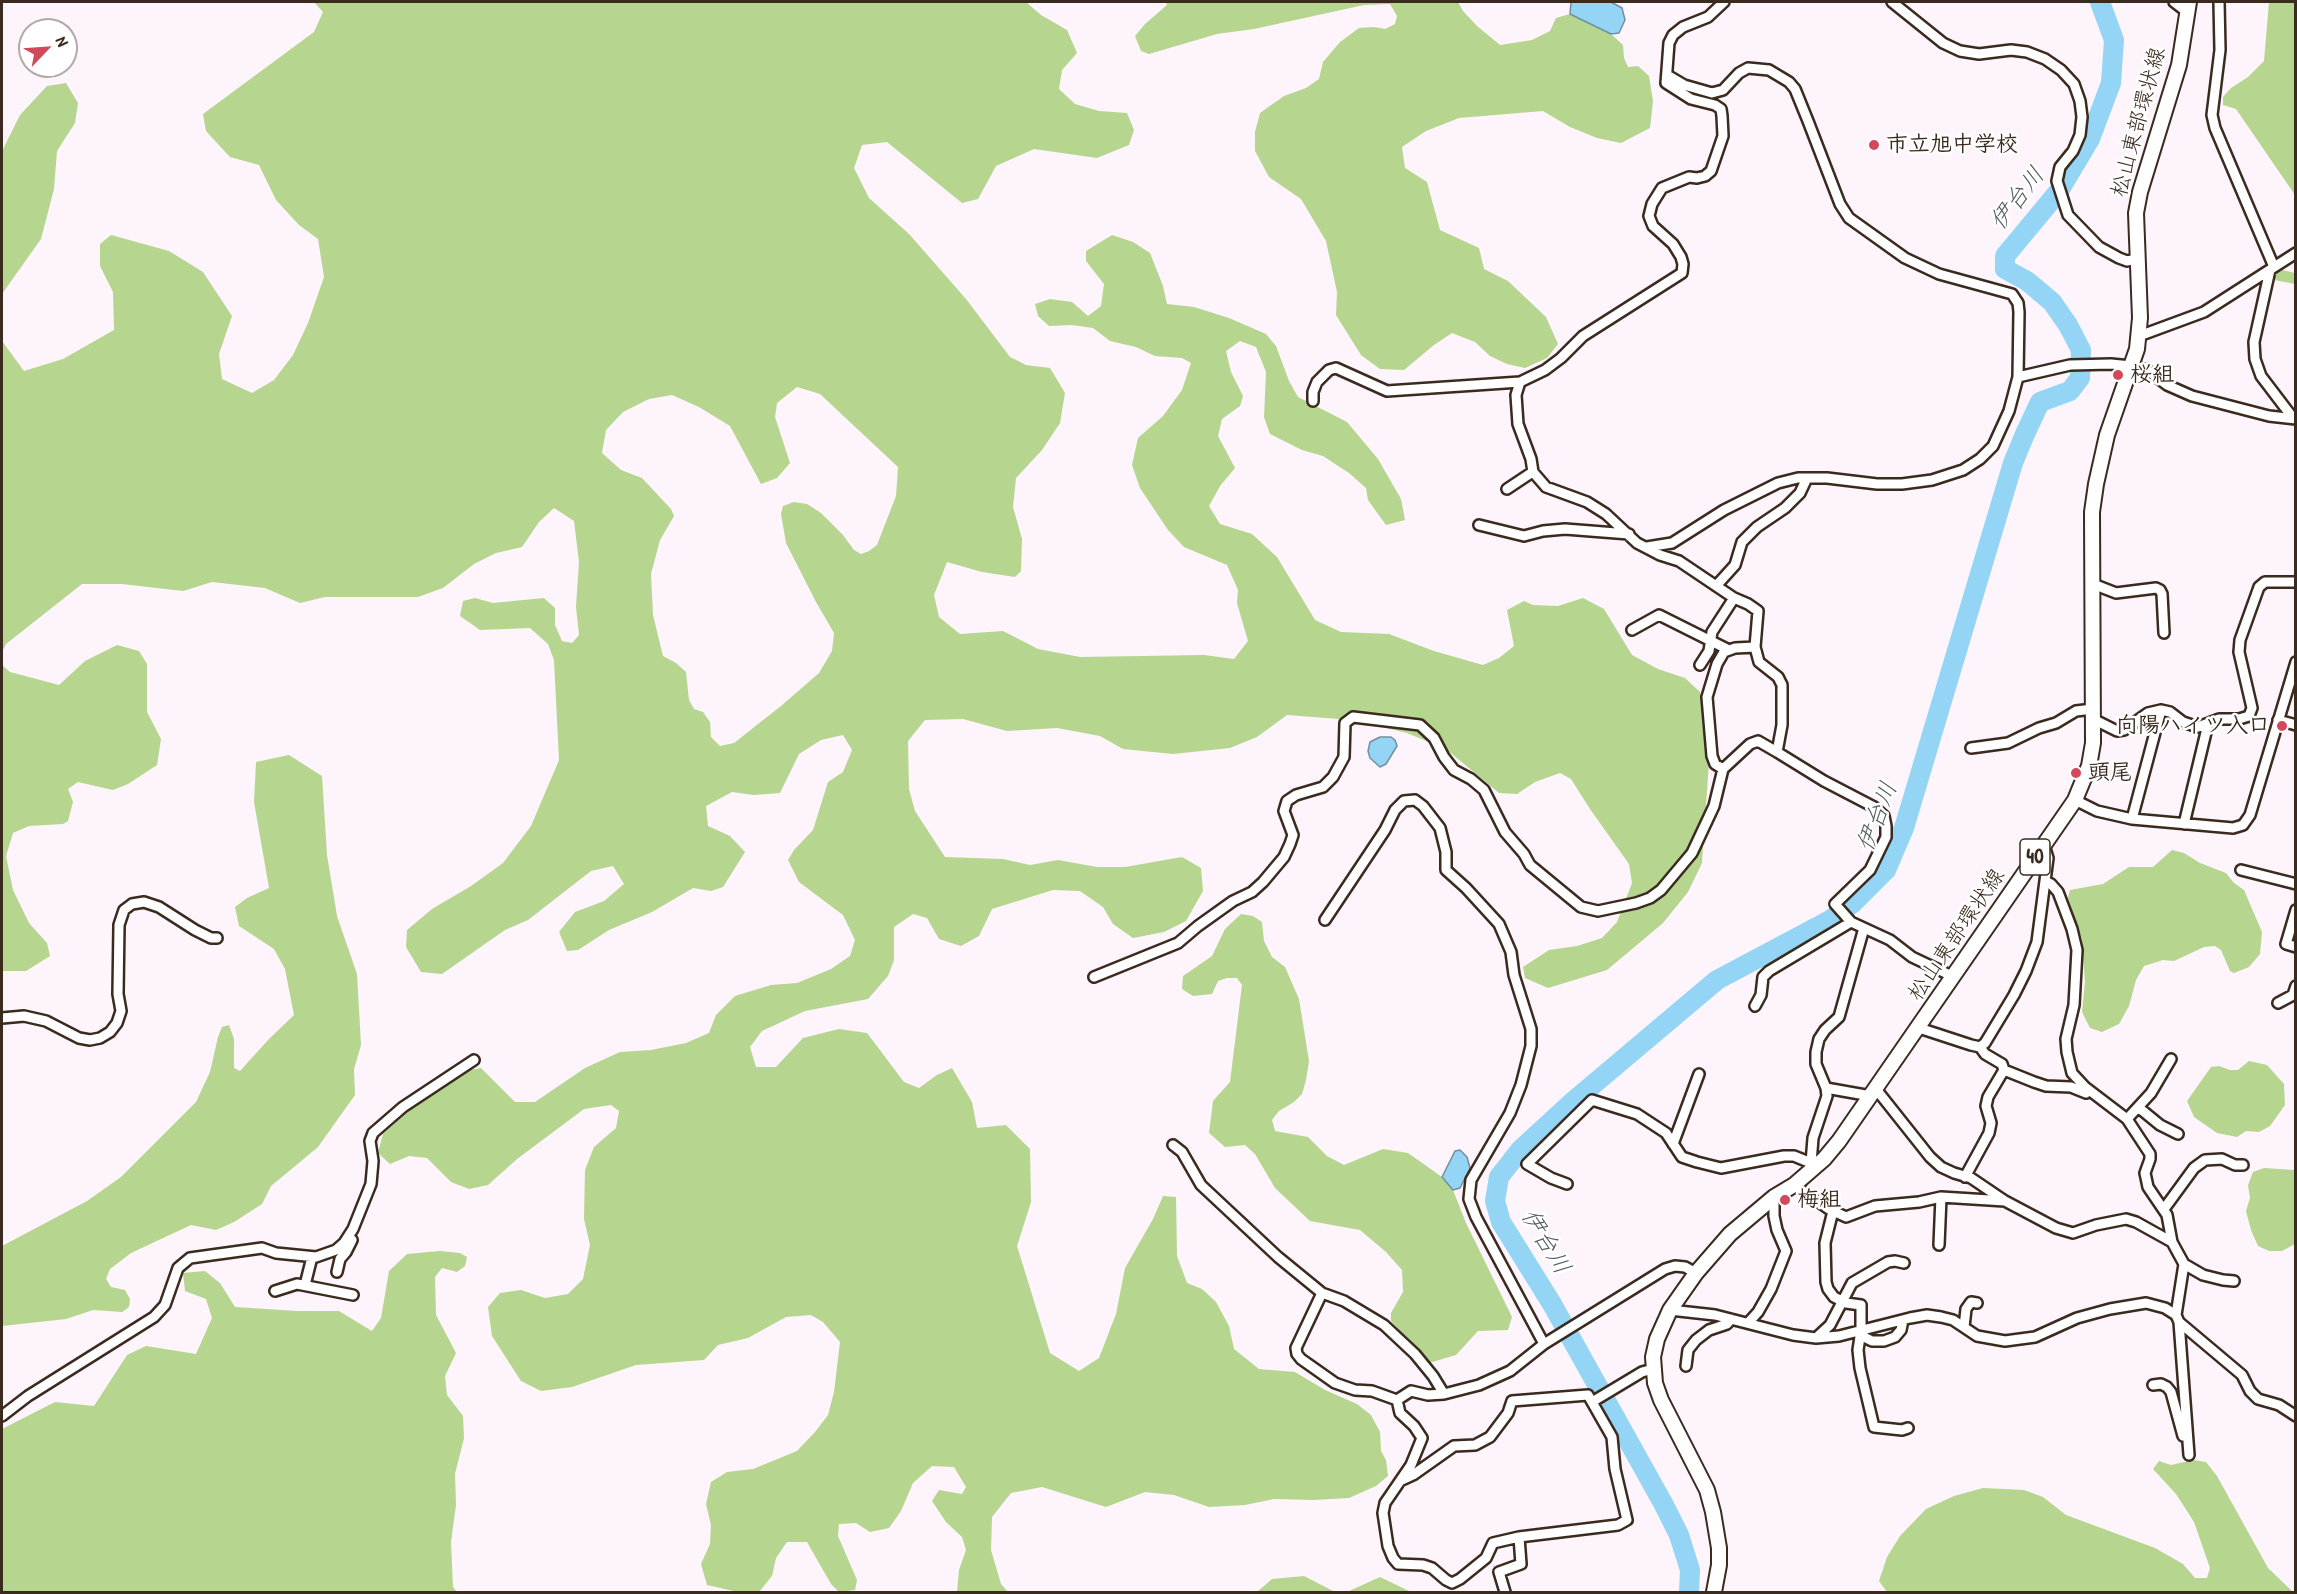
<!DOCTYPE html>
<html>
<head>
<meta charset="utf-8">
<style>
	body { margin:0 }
	#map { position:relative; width:2297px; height:1594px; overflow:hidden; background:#fdf4fc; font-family:"Patrick Hand",sans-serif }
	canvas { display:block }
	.frame { position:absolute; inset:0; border:3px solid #3b2a1e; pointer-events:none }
	.north { position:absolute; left:18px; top:18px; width:60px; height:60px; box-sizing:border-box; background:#fff; border:2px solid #b1aaa5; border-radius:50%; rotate:65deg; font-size:16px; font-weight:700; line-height:24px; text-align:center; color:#3b2a1e }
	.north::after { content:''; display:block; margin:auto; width:21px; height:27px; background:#d1495b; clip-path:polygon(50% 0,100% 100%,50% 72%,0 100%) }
</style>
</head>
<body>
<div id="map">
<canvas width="2297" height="1594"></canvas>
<div class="frame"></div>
<div class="north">N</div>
</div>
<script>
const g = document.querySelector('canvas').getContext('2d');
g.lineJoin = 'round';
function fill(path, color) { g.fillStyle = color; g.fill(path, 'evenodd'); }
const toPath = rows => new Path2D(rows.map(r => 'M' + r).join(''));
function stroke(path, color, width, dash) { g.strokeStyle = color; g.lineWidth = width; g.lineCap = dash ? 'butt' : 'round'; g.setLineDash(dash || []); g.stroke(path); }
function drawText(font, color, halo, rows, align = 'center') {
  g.font = font + ' "Patrick Hand","Klee One",sans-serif'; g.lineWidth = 5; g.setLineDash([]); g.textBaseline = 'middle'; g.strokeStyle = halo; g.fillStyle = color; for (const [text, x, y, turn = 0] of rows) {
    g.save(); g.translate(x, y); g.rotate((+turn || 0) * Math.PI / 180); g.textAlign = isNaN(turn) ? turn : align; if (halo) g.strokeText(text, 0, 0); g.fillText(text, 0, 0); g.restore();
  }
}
fill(toPath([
	[314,2,1026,2,1041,15,1067,30,1077,53,1062,70,1059,89,1075,104,1099,111,1127,113,1134,130,1129,145,1097,158,1034,149,996,166,978,199,962,203,887,142,862,145,854,168,869,198,909,234,966,299,1010,357,1026,365,1050,368,1065,393,1060,423,1042,450,1016,478,1013,507,1022,539,1021,571,1015,577,982,572,947,562,934,595,939,617,960,634,1003,631,1038,649,1080,657,1204,655,1234,659,1248,641,1237,603,1238,590,1227,565,1184,547,1168,530,1140,488,1132,465,1138,438,1163,416,1182,390,1191,363,1182,358,1155,356,1136,347,1110,341,1093,328,1072,325,1049,326,1038,316,1035,304,1050,299,1072,302,1088,316,1101,306,1104,284,1086,261,1086,251,1112,235,1133,242,1150,253,1163,286,1167,304,1194,307,1229,318,1266,334,1276,346,1289,381,1298,397,1347,422,1378,459,1401,499,1405,520,1386,525,1368,500,1366,488,1349,473,1323,456,1302,450,1270,434,1264,417,1266,372,1256,347,1240,341,1226,351,1231,372,1243,396,1240,406,1222,419,1218,436,1235,468,1220,486,1209,506,1220,524,1252,534,1277,557,1315,620,1341,632,1389,634,1434,651,1483,665,1499,658,1514,646,1507,610,1524,601,1533,605,1558,606,1583,598,1604,609,1632,655,1658,669,1685,678,1700,692,1706,718,1709,762,1702,863,1688,892,1663,923,1607,970,1548,988,1525,978,1523,967,1549,950,1577,946,1602,938,1617,922,1632,883,1629,864,1590,809,1571,779,1560,773,1535,782,1517,794,1499,793,1446,749,1407,733,1352,720,1287,715,1257,737,1230,748,1173,754,1123,749,1100,736,1057,728,1007,731,963,719,925,720,908,741,909,789,915,811,945,857,1003,859,1030,865,1058,860,1097,867,1125,867,1182,857,1201,868,1203,891,1186,921,1164,932,1133,938,1113,924,1103,907,1080,891,1053,890,992,909,979,936,961,946,939,939,927,918,913,914,894,927,894,960,888,976,868,999,805,1011,762,1031,750,1047,756,1067,776,1067,803,1038,839,1029,867,1033,904,1082,919,1088,937,1075,952,1068,972,1102,977,1128,1006,1125,1030,1149,1031,1202,1017,1246,1050,1353,1079,1371,1099,1358,1116,1314,1125,1268,1153,1219,1163,1196,1176,1197,1177,1256,1187,1283,1202,1289,1216,1302,1229,1326,1234,1349,1259,1369,1295,1372,1325,1390,1357,1404,1371,1415,1380,1432,1381,1451,1386,1460,1388,1476,1376,1486,1349,1498,1314,1500,1274,1499,1245,1505,1209,1507,1174,1495,1145,1492,1106,1507,1042,1487,1011,1493,992,1517,991,1550,1001,1584,1008,1592,957,1592,959,1570,966,1550,962,1537,946,1522,932,1501,939,1490,962,1494,966,1487,954,1467,932,1466,913,1483,901,1511,889,1528,870,1532,856,1523,839,1524,838,1536,857,1580,855,1590,839,1592,831,1584,807,1542,787,1542,776,1558,772,1576,759,1592,738,1592,707,1585,701,1564,710,1544,711,1525,706,1504,711,1482,727,1472,753,1469,797,1451,815,1432,828,1415,834,1392,840,1342,823,1322,811,1315,786,1317,748,1338,718,1345,704,1360,636,1365,572,1387,541,1391,521,1381,492,1336,488,1307,500,1293,521,1290,545,1298,568,1294,583,1279,590,1245,584,1219,585,1170,594,1147,616,1128,619,1111,611,1105,584,1109,517,1159,488,1185,469,1189,451,1182,427,1158,409,1156,390,1164,378,1153,383,1134,418,1103,464,1071,481,1068,515,1102,535,1102,585,1068,620,1052,651,1050,686,1043,709,1033,716,1015,735,996,771,985,797,983,831,969,850,956,855,940,843,915,799,882,788,860,794,850,813,830,828,782,843,772,852,750,843,735,821,740,799,754,780,793,754,795,732,792,706,806,708,826,730,836,745,852,723,887,711,891,693,888,652,912,609,930,578,950,567,951,559,932,575,912,604,901,624,884,613,866,591,871,528,920,505,930,442,974,421,972,406,947,407,930,432,909,471,886,503,863,531,826,559,760,554,660,548,644,530,628,480,630,460,616,463,601,475,598,493,603,544,598,555,608,555,625,562,641,572,643,579,635,576,607,579,562,574,521,554,508,539,522,522,547,496,553,474,564,443,588,418,597,325,597,300,603,265,588,212,582,183,591,122,584,82,584,6,644,2,652,2,341,24,371,63,359,114,330,113,292,100,266,100,244,111,235,169,251,203,272,232,316,219,354,222,379,252,393,274,380,293,355,308,323,324,277,318,239,299,225,276,200,259,165,230,157,206,131,203,114,314,32,323,12],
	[797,387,820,394,898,467,896,496,877,545,869,551,861,554,854,550,843,535,821,513,807,504,794,502,783,506,781,514,786,543,816,602,834,633,832,651,819,673,781,706,734,743,720,746,711,737,710,722,703,712,694,709,689,700,686,672,676,663,663,656,653,615,651,574,660,540,674,516,671,509,642,478,621,470,602,453,606,430,623,412,649,399,672,395,699,407,730,426,761,484,777,478,790,463,775,417,777,403],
	[1166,2,1458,2,1463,11,1477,26,1500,45,1532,40,1550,31,1556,18,1570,14,1611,34,1623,45,1624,58,1628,67,1638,66,1649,76,1653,101,1650,128,1621,143,1597,138,1570,127,1543,111,1459,118,1426,131,1402,147,1405,168,1427,182,1440,230,1479,248,1484,269,1508,281,1546,317,1558,344,1547,358,1525,368,1507,364,1490,356,1475,342,1452,333,1434,345,1404,370,1380,369,1361,355,1336,315,1337,292,1326,241,1301,199,1269,177,1255,151,1255,132,1260,113,1284,96,1306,88,1319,79,1323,62,1340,42,1359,28,1374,27,1385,29,1395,24,1397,16,1390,4,1364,5,1254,29,1217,34,1149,54,1141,51,1135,36,1145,24,1167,5],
	[2269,2,2295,2,2295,195,2236,109,2223,105,2223,97,2231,88,2248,77,2264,61],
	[66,83,78,103,75,123,57,151,54,189,41,239,2,294,2,151,20,115,47,86],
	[2282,270,2295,273,2295,284,2274,280,2273,273],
	[117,645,139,651,147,664,147,712,161,739,157,765,128,784,113,790,78,782,68,789,73,802,68,821,63,824,29,826,13,833,6,856,13,890,29,923,47,943,50,956,26,971,2,971,2,665,10,672,59,685,85,661],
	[289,755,322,776,327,855,337,916,357,974,361,1045,354,1069,355,1095,318,1147,271,1186,262,1204,234,1222,216,1230,191,1225,131,1253,110,1269,106,1279,111,1287,125,1290,130,1299,129,1307,122,1312,93,1310,66,1319,2,1326,2,1246,87,1201,121,1177,196,1102,210,1072,218,1037,222,1027,229,1025,234,1039,234,1068,240,1071,269,1039,294,1015,285,969,274,949,239,926,235,907,247,898,269,888,254,802,256,762],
	[2172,850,2184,853,2200,863,2226,873,2234,883,2244,890,2262,932,2260,954,2249,967,2234,973,2230,971,2221,950,2215,946,2204,947,2174,961,2163,960,2144,966,2136,980,2129,1006,2119,1024,2102,1032,2090,1028,2082,1012,2085,982,2082,939,2068,898,2070,890,2103,884,2129,867,2153,867],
	[1241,914,1253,916,1262,922,1264,941,1272,957,1285,967,1299,999,1309,1061,1306,1080,1302,1094,1294,1102,1279,1111,1272,1120,1275,1131,1308,1137,1327,1156,1344,1165,1383,1149,1408,1153,1442,1177,1453,1190,1466,1223,1512,1317,1508,1330,1478,1331,1456,1355,1429,1363,1391,1321,1391,1313,1403,1292,1402,1270,1386,1252,1360,1230,1310,1221,1275,1188,1255,1154,1245,1145,1225,1147,1209,1133,1213,1101,1230,1082,1242,985,1237,978,1227,978,1218,981,1212,994,1193,996,1182,989,1183,976,1212,956,1225,929],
	[2249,1061,2267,1065,2284,1084,2285,1105,2270,1126,2259,1132,2246,1131,2237,1137,2217,1133,2194,1117,2187,1101,2211,1067,2219,1066,2230,1070,2238,1070],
	[2264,1168,2295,1170,2295,1244,2282,1251,2269,1251,2258,1246,2251,1230,2246,1211,2250,1198,2248,1185,2253,1172],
	[440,1251,460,1253,467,1257,465,1266,457,1272,442,1268,435,1277,436,1315,456,1353,445,1376,447,1395,463,1416,464,1438,455,1474,456,1505,451,1542,453,1587,457,1592,44,1592,2,1591,2,1429,55,1402,94,1406,127,1355,146,1346,196,1354,212,1318,206,1299,185,1291,183,1273,205,1271,220,1283,235,1307,297,1311,339,1311,372,1331,381,1318,389,1271,407,1254],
	[2193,1460,2206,1462,2217,1476,2268,1568,2293,1592,1887,1592,1879,1581,1887,1557,1900,1536,1926,1509,1954,1496,1983,1488,2024,1490,2043,1497,2066,1515,2155,1548,2183,1564,2195,1578,2207,1578,2210,1568,2194,1522,2176,1494,2153,1469,2159,1461,2171,1465],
	[1304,1576,1335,1592,1257,1592,1272,1579],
	[1380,1577,1411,1592,1347,1592]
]), '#b6d58e');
const water = toPath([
	[1571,2,1611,2,1622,8,1625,20,1619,33,1611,34,1570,14,1571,2],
	[1380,737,1391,737,1395,740,1397,746,1386,764,1380,767,1370,758,1368,751,1370,742,1380,737],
	[1460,1150,1467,1157,1470,1168,1460,1188,1453,1190,1442,1177,1455,1151,1460,1150]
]);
fill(water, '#94d4f5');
stroke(water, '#70909f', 1.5);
stroke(toPath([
	[1689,1592,1690,1570,1679,1535,1664,1505,1552,1304,1501,1222,1495,1201,1499,1177,1521,1149,1570,1104,1717,980,1830,920,1853,903,1886,870,1904,828,2013,463,2025,434,2040,402,2070,391,2080,378,2081,350,2068,325,2052,302,2027,281,2005,269,2005,256,2059,191,2090,139,2111,83,2114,40,2100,2]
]), '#94d4f5', 20);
const street = toPath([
	[1892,2,1943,43,1960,51,1979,54,2011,50,2027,52,2045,59,2061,70,2074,84,2080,101,2082,117,2080,135,2073,151,2060,167,2057,181,2068,215,2099,247,2119,258,2127,261,2137,259],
	[2174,2,2187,12],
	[2219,2,2220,50,2212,115,2215,128,2274,267],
	[2270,270,2254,342,2255,359,2261,376,2293,418],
	[2139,336,2204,312,2296,253],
	[2018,377,2070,365,2111,364,2131,366,2147,370,2167,385,2192,396,2269,416,2296,419],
	[1520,382,1516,395,1518,424,1531,459,1533,472,1546,487,1587,502,1606,514,1637,543,1660,555,1679,561,1734,598,1748,604,1758,611,1755,647,1759,662,1778,677,1782,685,1782,725,1777,752,1824,781,1874,807,1884,816,1886,826,1886,837,1870,870,1835,904,1851,922,1890,940,1912,957,1954,977],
	[1313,401,1313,392,1317,382,1329,370,1336,368,1387,391,1520,382,1545,370,1561,358,1583,336,1682,273,1683,264,1681,257,1673,244,1653,226,1649,216,1652,204,1662,188,1689,177,1697,178,1705,176,1711,171,1723,136,1722,116,1721,109,1715,105,1691,99,1666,83,1669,43,1673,35,1683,27,1708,17,1724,2],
	[1507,489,1531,473],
	[1479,525,1524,536,1543,531,1565,529,1629,534],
	[1647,547,1672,543,1724,510,1778,483,1798,478,1827,478,1877,484,1902,484,1932,480,1963,470,1980,459,1993,446,2009,411,2018,377,2019,312,2018,303,2012,294,1939,274,1905,258,1849,218,1840,204,1808,121,1795,89,1789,82,1769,70,1748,68,1739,73,1723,90,1712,93,1684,85,1667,75],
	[2093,584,2116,593,2156,588,2160,590,2162,594,2164,633],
	[1716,586,1735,565,1742,542,1757,527,1785,508,1800,493,1807,478],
	[1632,630,1659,615,1729,650],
	[1700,665,1709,651,1712,632,1734,598],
	[2093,719,2117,731,2124,730,2148,713,2161,710,2170,712,2183,722,2198,727,2219,719,2239,719,2249,716,2252,708,2239,652,2240,640,2259,587,2265,582,2296,582],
	[2278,720,2296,725],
	[1971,748,2008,743,2039,728,2056,723,2076,711,2093,709],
	[1723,769,1715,764,1712,756,1707,697,1717,664,1724,652,1735,648,1755,647],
	[2075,800,2097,811,2132,819,2233,828,2243,825,2250,815,2296,662],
	[2132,819,2161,710],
	[2184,824,2208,724],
	[2241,870,2296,884],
	[2045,881,2051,884,2058,892,2072,929,2077,950,2074,1005,2066,1039,2067,1052,2072,1073,2085,1087,2127,1119,2150,1154,2150,1159,2145,1173,2148,1187,2167,1215,2172,1242],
	[2296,910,2286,944,2296,947],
	[1325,920,1385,830,1395,810,1404,801,1415,800,1423,806,1440,828,1446,852,1446,870,1466,888,1499,924,1511,952,1514,975,1531,1029,1531,1046,1521,1085,1510,1113,1471,1180,1469,1199,1476,1217,1544,1344],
	[1094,977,1178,943,1198,926,1233,901,1252,892,1263,882,1284,857,1290,844,1293,835,1284,811,1287,801,1296,795,1323,787,1333,777,1344,757,1345,723,1353,717,1420,725,1434,738,1444,757,1454,770,1471,779,1484,790,1505,832,1524,854,1530,865,1581,907,1598,911,1636,903,1650,898,1661,890,1692,853,1714,806,1723,769,1750,744,1758,741,1777,752],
	[2278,1003,2293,995,2296,986],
	[1755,1006,1761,995,1763,977,1769,971,1851,922],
	[2,1018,24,1016,46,1021,79,1038,90,1040,100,1038,110,1032,117,1023,121,1011,118,994,119,925,124,910,132,904,144,902,159,907,195,930,211,938,217,938],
	[1919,1028,1971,1045,1980,1047,1985,1043,2014,995,2026,971,2037,942,2048,858,2044,845],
	[1980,1047,1985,1054,2002,1064,2004,1070],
	[1826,1088,1871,1096],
	[1876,1089,1930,1157,1941,1167,1954,1173,1971,1178,2005,1201,2056,1228,2073,1233,2096,1225,2126,1219,2136,1222,2172,1242,2184,1264,2176,1315],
	[2138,1107,2160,1125,2178,1134],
	[2127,1119,2151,1093,2171,1059],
	[1673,1144,1699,1074],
	[1173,1145,1182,1152,1201,1185,1278,1257,1322,1293,1344,1301,1384,1325,1415,1354,1433,1376,1444,1394],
	[1814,1166,1811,1163,1813,1138,1827,1096,1826,1088,1816,1064,1816,1052,1819,1039,1825,1030,1839,1017,1864,928],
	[1965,1177,1989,1133,1991,1123,1986,1106,1988,1097,2004,1070,2034,1082,2046,1086,2071,1087,2086,1093],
	[1567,1184,1551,1178,1527,1164,1592,1100,1637,1114,1666,1133,1682,1157,1697,1162,1721,1168,1784,1156,1794,1156,1811,1163],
	[1794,1185,1829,1209,1846,1217,1875,1206,1919,1202,1941,1197,2005,1201],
	[2164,1209,2194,1168,2205,1160,2222,1159,2235,1165,2243,1165],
	[1833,1211,1825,1243,1826,1282,1828,1289,1834,1297,1846,1303,1861,1305,1861,1330,1858,1350,1860,1368,1874,1427,1902,1430,1908,1428],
	[1939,1245,1941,1197],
	[2184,1264,2203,1275,2223,1280,2234,1281],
	[337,1272,340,1259,346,1252,352,1240,350,1238],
	[305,1285,312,1257],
	[275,1291,297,1284,353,1295],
	[1322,1293,1296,1348,1297,1354,1301,1359,1335,1383,1355,1390,1372,1391,1397,1400],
	[1670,1310,1715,1315,1793,1335,1816,1338,1839,1336,1910,1318,1927,1315,1941,1317,1953,1320,1977,1336,2005,1341,2035,1337,2077,1318,2110,1309,2146,1303,2165,1308,2176,1315,2179,1322,2242,1375,2250,1391,2258,1399,2279,1405,2296,1416],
	[2179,1322,2189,1455],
	[1748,1323,1758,1312,1771,1289,1786,1251,1777,1230,1774,1216,1774,1197],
	[1964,1327,1966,1309,1971,1302,1977,1303],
	[1861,1330,1864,1337,1872,1341,1884,1341,1895,1337,1901,1330,1903,1320],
	[1816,1338,1830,1325,1852,1283,1888,1262,1895,1261,1904,1263],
	[1686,1366,1688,1350,1696,1340,1709,1330,1727,1324,1731,1319],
	[2153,1385,2161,1384,2167,1387,2171,1392,2183,1436],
	[1592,1402,1642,1372,1653,1369],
	[2,1416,28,1396,154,1317,165,1305,178,1268,190,1258,262,1248,276,1253,316,1257,336,1250,344,1243,353,1229,371,1184,373,1161,370,1141,373,1133,403,1107,474,1060],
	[1400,1481,1413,1475,1454,1446,1475,1445,1490,1437,1508,1413,1512,1401,1588,1395,1612,1437,1615,1469,1627,1520,1618,1525,1519,1537],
	[1505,1592,1499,1572,1521,1564,1519,1537,1493,1543,1486,1558,1460,1579,1452,1583,1446,1580,1432,1568,1423,1565,1398,1564,1393,1558,1388,1546,1383,1513,1385,1503,1411,1465,1422,1438,1414,1426,1400,1413,1397,1400,1411,1391,1428,1395,1444,1394,1479,1385,1510,1371,1544,1344,1665,1269,1675,1266,1685,1267,1696,1273]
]);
const primary = toPath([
	[1714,1592,1719,1565,1719,1548,1713,1512,1707,1490,1661,1400,1655,1383,1653,1357,1657,1339,1670,1310,1696,1273,1730,1234,1774,1197,1794,1185,1824,1159,1839,1141,2075,800,2089,766,2093,743,2092,512,2096,484,2107,435,2137,349,2140,318,2136,213,2140,192,2179,65,2189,2]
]);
stroke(street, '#3b2a1e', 14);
stroke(primary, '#3b2a1e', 18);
stroke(street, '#fff', 9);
stroke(primary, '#fff', 14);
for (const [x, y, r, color] of [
	[1874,145,6,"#d1495b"],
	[2118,375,6,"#d1495b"],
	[2282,726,6,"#d1495b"],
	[2076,773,6,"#d1495b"],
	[1785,1200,6,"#d1495b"]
]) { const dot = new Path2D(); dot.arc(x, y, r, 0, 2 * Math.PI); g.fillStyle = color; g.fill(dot); stroke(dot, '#fff', 2); }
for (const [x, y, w] of [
	[2035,857,30]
]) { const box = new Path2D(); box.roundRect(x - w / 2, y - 18, w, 36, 4.5); g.fillStyle = '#fff'; g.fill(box); stroke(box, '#3b2a1e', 1.5); }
drawText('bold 21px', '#3b2a1e', null, [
	["40",2035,857]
]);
drawText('22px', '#3b2a1e', '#fff', [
	["松山東部環状線",2139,122,-75],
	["松山東部環状線",1957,935,-56]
]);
drawText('bold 22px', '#3b2a1e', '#fff', [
	["市立旭中学校",1886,145],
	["桜組",2130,375],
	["向陽ハイツ入口",2270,726,"right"],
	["頭尾",2088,773],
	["梅組",1797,1200]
], 'left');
drawText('italic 24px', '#565d5e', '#fff', [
	["伊台川",2018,199,-52],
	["伊台川",1878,817,-69],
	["伊台川",1545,1242,59]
]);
</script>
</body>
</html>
